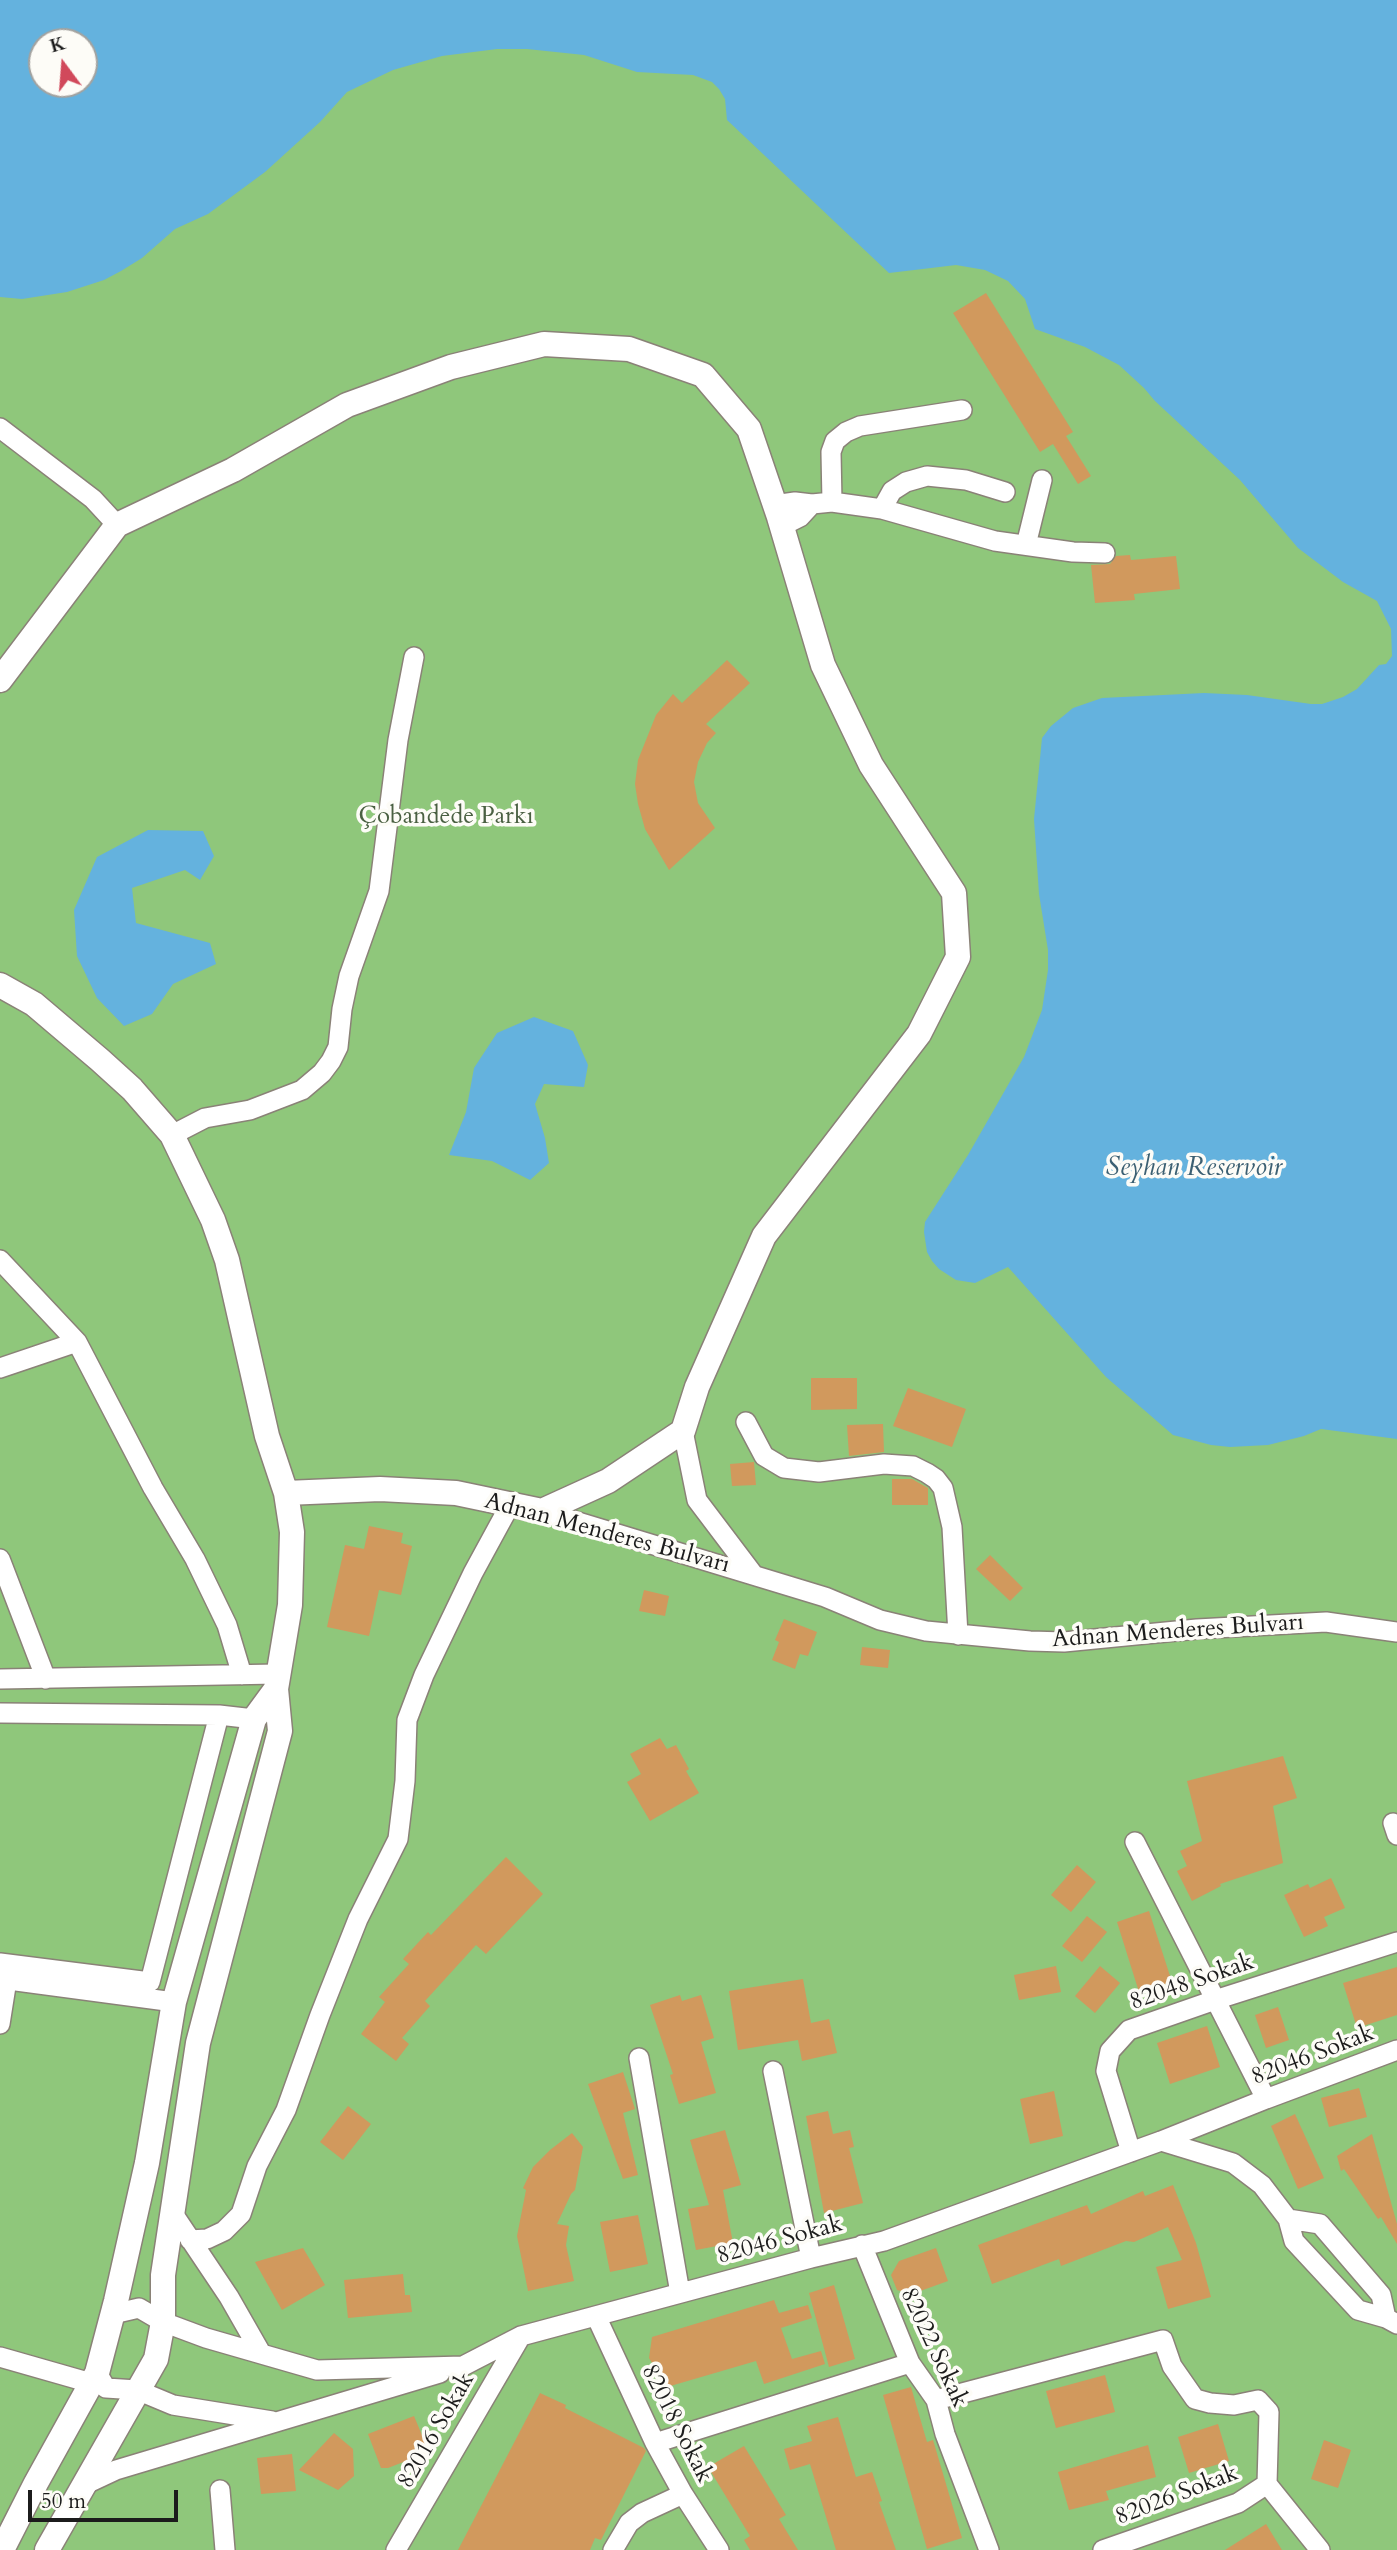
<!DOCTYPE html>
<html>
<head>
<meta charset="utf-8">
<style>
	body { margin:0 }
	#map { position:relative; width:1397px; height:2550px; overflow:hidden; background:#f7e7d2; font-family:Cardo,serif }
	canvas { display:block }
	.north { position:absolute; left:28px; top:28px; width:70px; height:70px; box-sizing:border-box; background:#fdfcf7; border:2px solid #a3a29f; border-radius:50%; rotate:344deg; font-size:19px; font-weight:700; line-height:28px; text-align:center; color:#1c1c1c }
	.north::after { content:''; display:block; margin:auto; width:24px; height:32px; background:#d1495b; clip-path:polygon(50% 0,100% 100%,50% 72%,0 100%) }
	.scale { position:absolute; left:28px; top:2490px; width:150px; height:32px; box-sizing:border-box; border:4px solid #1c1c1c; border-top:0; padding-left:9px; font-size:21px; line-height:24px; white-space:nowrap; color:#1c1c1c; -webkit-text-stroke:5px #fdfcf7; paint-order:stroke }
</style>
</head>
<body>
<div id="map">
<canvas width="1397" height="2550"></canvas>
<div class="north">K</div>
<div class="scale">50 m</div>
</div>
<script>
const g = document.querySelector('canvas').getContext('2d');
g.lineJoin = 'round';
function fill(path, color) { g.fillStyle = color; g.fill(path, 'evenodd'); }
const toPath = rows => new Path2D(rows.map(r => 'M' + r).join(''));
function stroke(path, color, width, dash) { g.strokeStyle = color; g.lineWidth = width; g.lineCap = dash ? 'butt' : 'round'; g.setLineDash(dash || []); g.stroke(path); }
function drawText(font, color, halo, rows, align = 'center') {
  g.font = font + ' Cardo,serif'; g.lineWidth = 7; g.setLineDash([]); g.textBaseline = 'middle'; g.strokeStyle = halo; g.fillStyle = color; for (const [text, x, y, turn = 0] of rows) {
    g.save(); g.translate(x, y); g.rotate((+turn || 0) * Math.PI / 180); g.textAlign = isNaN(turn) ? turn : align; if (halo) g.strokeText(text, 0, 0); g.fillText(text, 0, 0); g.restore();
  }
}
fill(toPath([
	[0,0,1397,0,1397,2550,0,2550],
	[42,42,84,42,84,84,42,84]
]), '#8fc77b');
fill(toPath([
	[0,0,1397,0,1397,1439,1321,1429,1304,1436,1268,1445,1230,1447,1211,1445,1173,1435,1106,1377,1008,1267,975,1283,956,1280,939,1269,932,1261,927,1252,924,1232,925,1222,968,1155,1024,1057,1042,1010,1048,970,1048,950,1039,894,1034,819,1042,738,1051,726,1073,708,1102,698,1204,693,1247,695,1311,704,1322,704,1343,697,1357,689,1379,665,1386,664,1392,656,1391,629,1377,601,1343,582,1298,548,1240,480,1155,401,1144,388,1119,365,1085,347,1035,329,1025,299,1008,281,985,270,956,265,889,273,727,120,725,99,719,89,712,82,693,75,637,72,584,55,527,49,497,49,442,56,393,70,347,92,320,122,265,172,208,214,175,229,142,258,121,271,104,280,67,292,22,299,0,297],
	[84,42,84,84,42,84,42,42],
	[148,830,203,831,214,856,200,880,185,870,132,888,136,923,210,943,216,964,173,984,152,1014,124,1026,97,998,77,956,74,910,97,857],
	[534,1017,573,1031,588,1065,584,1087,544,1084,535,1104,545,1138,549,1163,530,1180,492,1161,449,1155,466,1112,474,1068,497,1033]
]), '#64b2de');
fill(toPath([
	[986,293,1073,432,1066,436,1091,476,1078,484,1053,444,1040,452,953,313],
	[1130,555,1131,560,1176,556,1180,589,1134,594,1135,600,1095,603,1091,565,1110,564,1116,556],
	[727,660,750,683,706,724,716,733,707,743,698,762,694,782,698,803,715,828,669,870,645,829,638,804,635,784,638,760,656,715,673,694,682,703],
	[811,1378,857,1378,857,1409,811,1410],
	[908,1388,966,1409,952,1447,893,1426],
	[883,1424,884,1452,849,1456,847,1425],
	[754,1462,756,1485,732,1486,730,1464],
	[892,1479,912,1479,928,1488,928,1505,892,1505],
	[369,1526,403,1533,401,1543,412,1546,401,1595,379,1590,369,1636,327,1627,345,1545,364,1549],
	[990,1555,1023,1588,1010,1601,976,1569],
	[644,1590,669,1596,665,1616,639,1611],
	[784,1619,817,1632,808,1656,800,1654,795,1669,772,1660,779,1642,775,1640],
	[862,1647,890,1650,888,1668,860,1665],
	[660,1738,667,1749,676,1745,689,1769,686,1771,699,1793,650,1821,627,1782,641,1774,630,1754],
	[1283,1756,1297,1798,1273,1806,1283,1863,1220,1884,1221,1886,1192,1901,1177,1871,1187,1866,1180,1851,1202,1841,1187,1781],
	[506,1857,543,1894,486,1954,476,1945,425,2001,430,2006,402,2038,409,2044,396,2061,361,2034,385,2002,379,1997,409,1964,403,1959,428,1932,431,1935],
	[1077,1865,1096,1882,1071,1912,1051,1895],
	[1331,1878,1345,1908,1324,1917,1328,1926,1304,1937,1284,1895,1308,1884,1310,1888],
	[1149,1911,1172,1982,1139,1992,1117,1922],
	[1087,1916,1107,1932,1082,1962,1062,1946],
	[1056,1966,1061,1992,1019,2000,1014,1975],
	[1100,1966,1120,1983,1095,2013,1075,1996],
	[1397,1967,1397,2015,1357,2028,1343,1983],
	[803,1979,811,2023,829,2019,837,2053,802,2061,798,2040,738,2050,729,1991],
	[680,1995,682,2001,701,1995,714,2038,701,2042,716,2093,679,2104,670,2075,673,2074,650,2005],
	[1278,2007,1289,2040,1266,2048,1255,2015],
	[1207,2026,1220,2067,1170,2084,1157,2043],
	[623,2072,635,2109,623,2113,638,2175,623,2179,588,2084],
	[1359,2088,1367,2117,1329,2127,1321,2098],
	[1054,2091,1063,2136,1030,2144,1020,2099],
	[348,2106,371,2124,343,2160,320,2142],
	[828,2111,833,2134,850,2130,854,2147,849,2148,863,2203,824,2213,806,2116],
	[1295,2114,1324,2178,1298,2189,1271,2126],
	[725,2130,741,2185,723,2190,733,2243,696,2250,688,2209,709,2205,690,2140],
	[572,2133,583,2147,575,2190,571,2194,557,2224,569,2226,566,2245,574,2281,528,2291,517,2236,526,2190,523,2188,533,2167,550,2150],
	[1372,2134,1397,2224,1397,2244,1381,2217,1378,2219,1344,2169,1341,2171,1337,2156],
	[1173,2185,1196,2243,1211,2297,1168,2309,1156,2267,1182,2260,1168,2227,1134,2242,1126,2241,1061,2266,1059,2259,992,2284,978,2245,1087,2205,1091,2214,1143,2191,1145,2196],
	[638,2215,648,2264,610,2272,600,2222],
	[303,2248,325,2285,282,2310,255,2262],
	[936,2248,948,2281,912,2294,897,2290,891,2275,899,2261],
	[403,2274,405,2295,410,2295,412,2312,348,2318,344,2280],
	[834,2285,855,2359,829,2367,809,2293],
	[774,2300,779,2313,808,2305,812,2318,781,2328,792,2359,821,2351,825,2364,764,2384,756,2361,667,2387,649,2358,652,2337],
	[1105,2375,1115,2412,1056,2428,1046,2391],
	[911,2387,927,2442,933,2440,962,2538,927,2549,883,2395],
	[540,2393,566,2405,565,2408,644,2448,646,2451,601,2540,595,2538,590,2550,458,2550],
	[414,2416,429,2452,388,2468,381,2468,368,2434],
	[838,2417,856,2477,872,2472,882,2501,879,2502,896,2550,836,2550,810,2464,790,2470,784,2449,812,2441,807,2426],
	[1218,2424,1229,2461,1189,2473,1178,2437],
	[334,2433,353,2449,354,2476,338,2490,299,2470],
	[1324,2440,1351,2450,1338,2488,1311,2479],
	[1148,2445,1156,2477,1106,2491,1109,2500,1069,2510,1058,2472],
	[744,2446,786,2515,779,2519,798,2550,750,2550,744,2540,750,2536,708,2467],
	[292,2454,296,2491,261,2494,257,2458],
	[1266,2524,1282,2550,1225,2550]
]), '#d1995d');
const minor = toPath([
	[0,428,93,499,117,525],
	[832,502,831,452,835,441,846,432,860,426,962,410],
	[774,505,795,502,812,504,832,502,882,509,995,541,1073,552,1105,553],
	[882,509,892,491,906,482,927,476,966,480,1005,492],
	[780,527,800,517,812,504],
	[1026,545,1042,480],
	[172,1135,205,1118,250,1110,302,1090,322,1073,331,1061,338,1047,342,1009,349,976,379,891,398,740,414,657],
	[0,1260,77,1342,153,1488,195,1559,227,1625,242,1675],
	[0,1368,77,1342],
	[746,1422,764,1456,784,1468,819,1472,884,1464,913,1466,927,1473,936,1479,943,1488,952,1527,958,1635],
	[683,1431,697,1500,753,1574],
	[542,1511,825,1597,880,1620,926,1631,1030,1641,1064,1642,1197,1629,1326,1622,1397,1632],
	[0,1559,46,1679],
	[0,1679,278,1674],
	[0,1713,219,1715,254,1719],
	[1393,1823,1397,1835],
	[1135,1842,1266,2099],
	[0,1963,150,1982,219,1715],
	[0,1979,174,2002],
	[0,2024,7,1980],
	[639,2058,680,2293],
	[773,2071,811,2258],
	[1161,2141,1233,2163,1262,2185,1288,2219,1294,2241,1358,2310,1386,2318,1397,2324],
	[1131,2152,1106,2071,1110,2051,1129,2030,1215,2000,1397,1942],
	[172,2212,229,2297,261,2353],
	[1288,2219,1320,2224,1381,2295,1386,2318],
	[190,2240,207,2239,224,2231,241,2214,257,2166,286,2110,320,2015,358,1919,398,1839,405,1781,407,1720,424,1675,473,1573,510,1505],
	[862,2245,910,2363,936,2400,945,2434,989,2550],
	[113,2314,139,2308,163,2322,206,2338,317,2370,463,2366,521,2336,811,2258,884,2241,1161,2141,1266,2099,1397,2050],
	[596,2316,655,2443,683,2494,719,2550],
	[0,2357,91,2383],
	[97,2373,106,2388,137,2390,173,2405,272,2421],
	[936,2400,1163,2340,1172,2366,1195,2399,1210,2403,1234,2405,1258,2400,1269,2412,1267,2484],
	[655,2443,910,2363],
	[1267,2484,1320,2550],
	[84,2485,116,2470,440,2373],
	[220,2490,225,2550],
	[396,2550,521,2336],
	[613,2550,629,2523,642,2513,683,2494],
	[1103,2550,1238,2503,1267,2484]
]);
const major = toPath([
	[0,680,117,525,233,470,347,405,451,367,544,344,629,349,703,375,749,429,779,517,823,665,871,765,954,893,958,957,919,1034,764,1236,697,1387,683,1431,608,1481,542,1511,456,1493,380,1489,286,1493],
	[0,985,34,1004,100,1060,132,1089,172,1135,213,1220,227,1260,267,1436,286,1493,292,1532,290,1605,276,1689,280,1731,198,2043,163,2275,163,2322,156,2359,47,2550],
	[2,2550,36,2483,97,2373,116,2301,147,2163,174,2002,254,1719,276,1689]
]);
stroke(minor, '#8a8277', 22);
stroke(major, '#8a8277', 27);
stroke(minor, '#fff', 19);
stroke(major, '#fff', 24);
drawText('24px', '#4a6042', '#fdfcf7', [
	["Çobandede Parkı",446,817]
]);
drawText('24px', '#1c1c1c', '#fdfcf7', [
	["Adnan Menderes Bulvarı",607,1534,15],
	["Adnan Menderes Bulvarı",1178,1632,-4],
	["82048 Sokak",1192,1983,-19],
	["82046 Sokak",1313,2056,-21],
	["82046 Sokak",780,2241,-15],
	["82022 Sokak",933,2348,65],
	["82018 Sokak",676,2424,63],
	["82016 Sokak",437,2431,-60],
	["82026 Sokak",1177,2496,-21]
]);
drawText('italic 26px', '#3c6073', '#fdfcf7', [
	["Seyhan Reservoir",1194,1169]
]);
</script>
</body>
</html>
